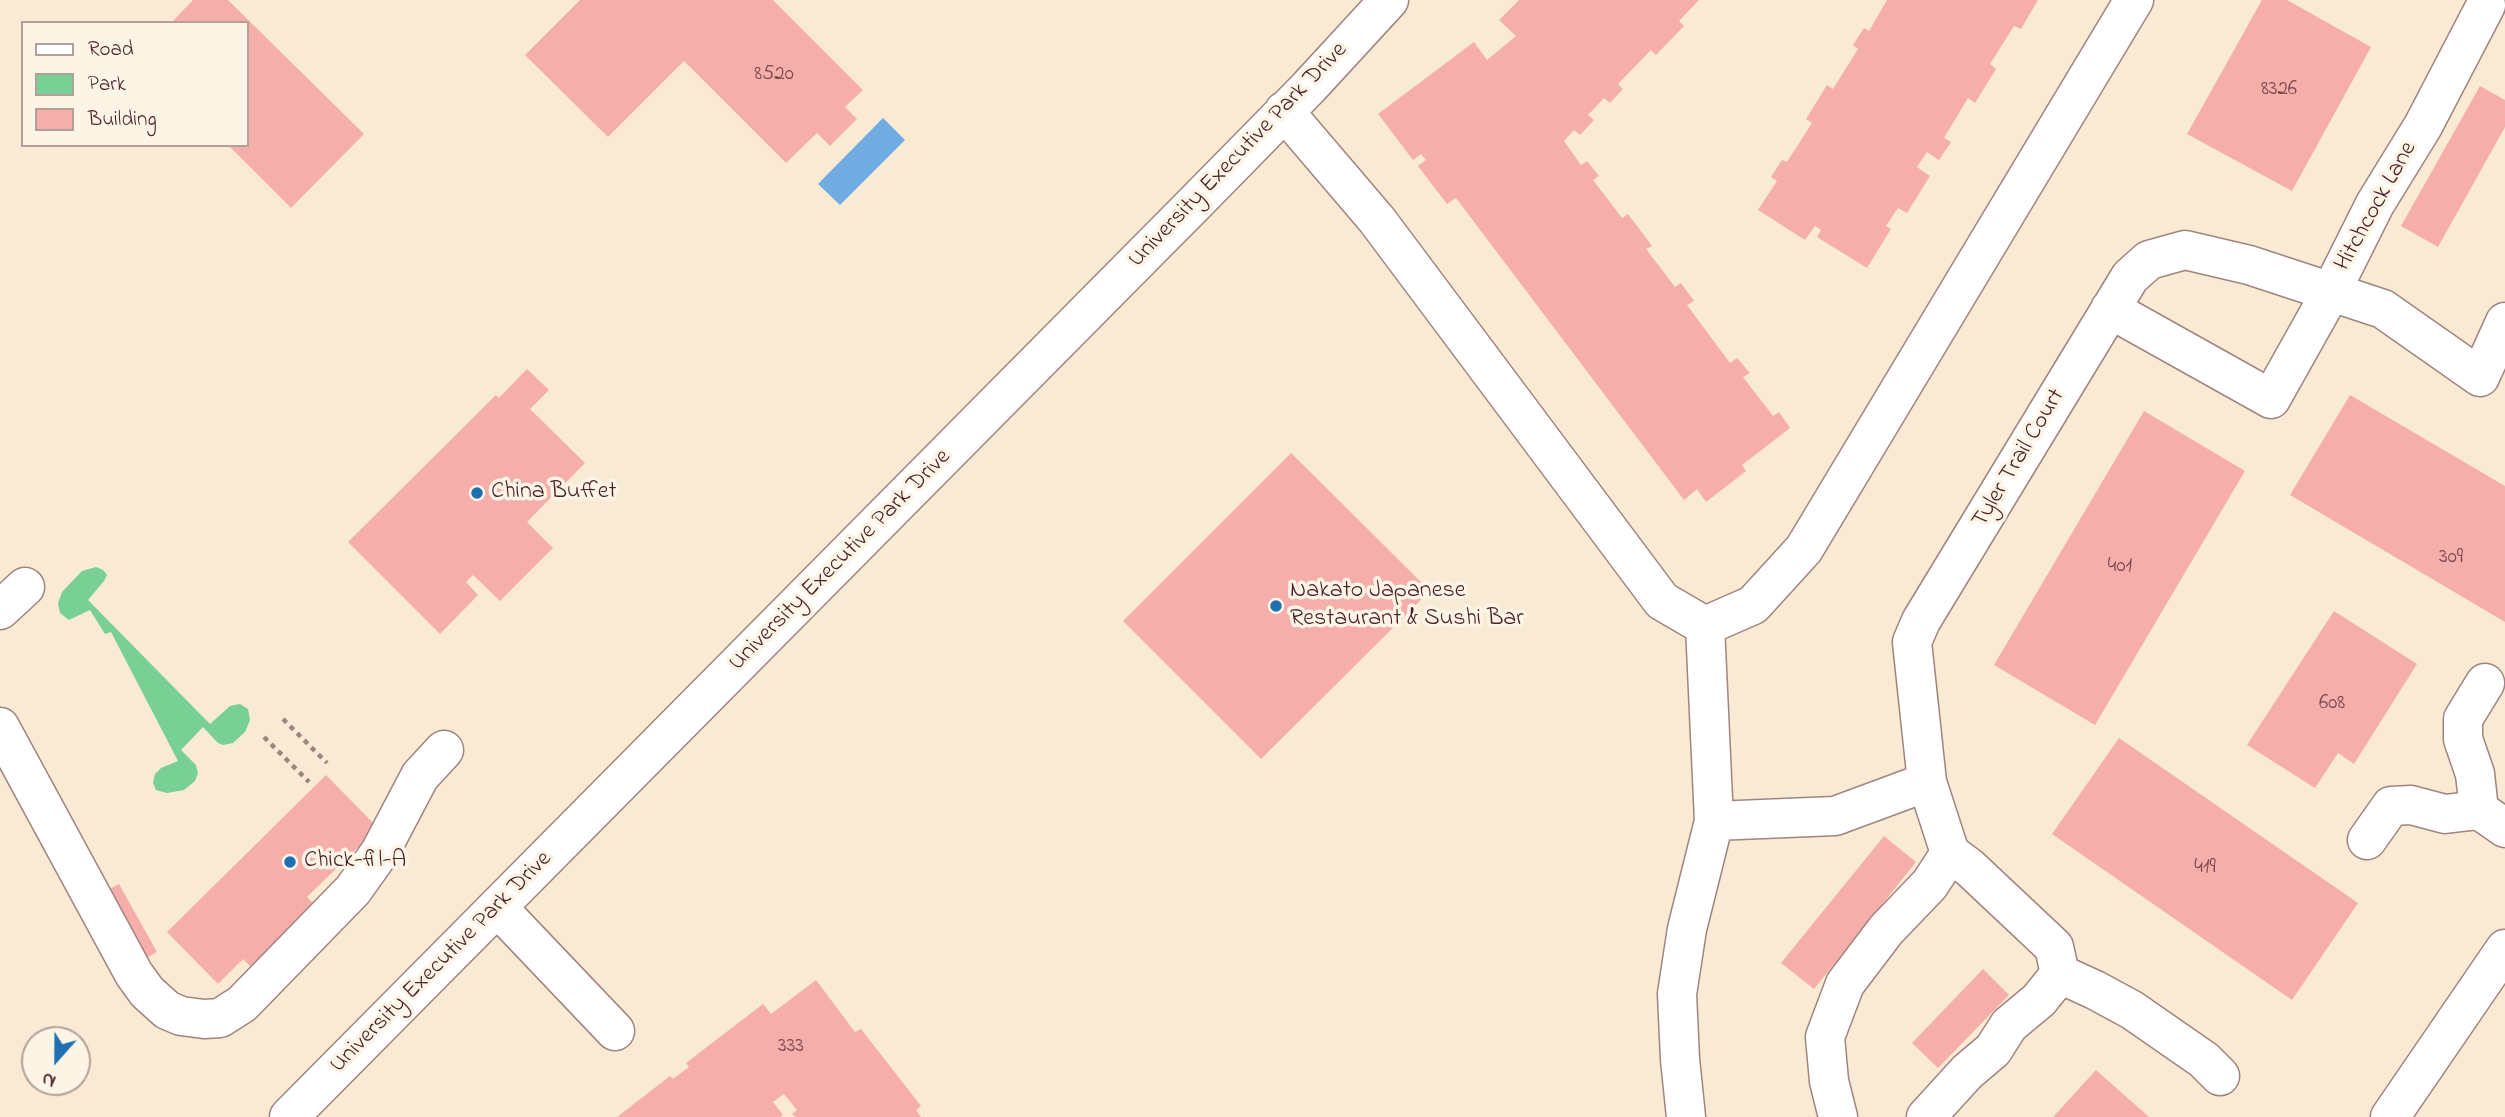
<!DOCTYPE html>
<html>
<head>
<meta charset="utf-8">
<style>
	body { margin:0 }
	#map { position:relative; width:2505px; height:1117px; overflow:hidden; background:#f8ead3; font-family:"Indie Flower",sans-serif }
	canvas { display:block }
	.legend { position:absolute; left:21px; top:21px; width:228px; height:126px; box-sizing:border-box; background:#fcf5e5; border:2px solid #b59f9b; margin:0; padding:9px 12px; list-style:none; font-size:21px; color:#4a1f2b }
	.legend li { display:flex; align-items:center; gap:14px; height:35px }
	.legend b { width:35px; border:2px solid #b59f9b }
	.north { position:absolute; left:21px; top:1026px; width:70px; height:70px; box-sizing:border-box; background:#fcf5e5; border:2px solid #b59f9b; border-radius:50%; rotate:201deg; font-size:19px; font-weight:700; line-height:28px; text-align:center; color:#4a1f2b }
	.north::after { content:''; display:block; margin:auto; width:24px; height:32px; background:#1f6fb2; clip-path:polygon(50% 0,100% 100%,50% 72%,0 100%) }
</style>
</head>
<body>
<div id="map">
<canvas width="2505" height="1117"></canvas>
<ul class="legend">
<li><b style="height:9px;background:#fff"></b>Road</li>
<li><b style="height:19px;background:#78d095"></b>Park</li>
<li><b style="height:19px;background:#f5aeaa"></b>Building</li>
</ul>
<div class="north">N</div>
</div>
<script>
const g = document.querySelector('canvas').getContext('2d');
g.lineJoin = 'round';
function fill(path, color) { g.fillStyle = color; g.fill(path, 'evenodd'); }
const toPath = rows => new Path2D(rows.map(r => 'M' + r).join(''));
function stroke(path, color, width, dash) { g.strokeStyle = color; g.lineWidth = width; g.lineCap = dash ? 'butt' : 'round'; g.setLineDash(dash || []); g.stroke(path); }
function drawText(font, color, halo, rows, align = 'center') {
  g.font = font + ' "Indie Flower",sans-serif'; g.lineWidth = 7; g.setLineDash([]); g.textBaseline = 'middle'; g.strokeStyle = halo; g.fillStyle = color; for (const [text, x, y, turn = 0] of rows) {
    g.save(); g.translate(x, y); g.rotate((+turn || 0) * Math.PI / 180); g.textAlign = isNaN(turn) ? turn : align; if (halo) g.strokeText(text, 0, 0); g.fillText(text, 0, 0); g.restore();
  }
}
fill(toPath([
	[96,567,103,570,107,575,104,581,88,600,210,724,230,706,240,704,248,709,250,720,245,732,233,743,223,745,218,743,203,727,181,750,196,765,198,773,195,781,184,790,167,793,156,790,153,783,155,774,161,768,178,761,111,632,105,634,90,610,69,620,60,613,58,603,62,592,82,571]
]), '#78d095');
fill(toPath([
	[883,118,905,140,840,205,818,184]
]), '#70abe1');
fill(toPath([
	[193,0,228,0,364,134,291,208,228,145,247,145,247,23,171,23],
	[580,0,773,0,863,90,845,107,857,119,830,146,817,133,786,163,684,61,608,137,525,55],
	[1519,0,1699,0,1679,21,1684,26,1656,55,1651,50,1618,84,1623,89,1610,103,1604,98,1588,115,1594,120,1580,135,1574,130,1564,141,1581,165,1587,161,1599,176,1593,180,1622,218,1628,214,1652,246,1646,249,1675,287,1681,283,1694,301,1687,305,1730,363,1737,358,1750,373,1743,377,1773,416,1779,412,1790,428,1742,465,1746,471,1706,502,1697,489,1684,500,1456,198,1447,204,1418,166,1426,160,1421,154,1413,160,1378,114,1474,42,1487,60,1516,36,1499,20],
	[1887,0,2038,0,2021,29,2014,26,1990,64,1996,69,1975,103,1968,98,1944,138,1951,142,1939,160,1927,152,1917,167,1930,176,1907,213,1898,208,1886,226,1891,229,1867,268,1817,237,1821,230,1815,226,1805,240,1758,210,1777,181,1771,177,1782,160,1787,162,1812,123,1806,119,1827,85,1833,89,1858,49,1853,45,1864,28,1869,31],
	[2262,0,2287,0,2371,47,2292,191,2187,134],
	[2480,86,2505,100,2505,127,2438,247,2401,226],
	[527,369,549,390,530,409,585,463,527,522,553,548,500,601,473,575,466,582,478,595,440,634,348,542,496,395,499,398],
	[2350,395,2505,486,2505,622,2290,495],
	[2144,411,2245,471,2095,725,1994,665],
	[1291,453,1430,591,1261,759,1123,621],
	[2334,611,2417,664,2354,764,2338,753,2315,788,2247,745],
	[2119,738,2358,903,2292,1000,2052,834],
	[326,775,378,828,307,897,320,910,257,973,243,959,218,984,167,932],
	[1884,836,1916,862,1814,989,1781,963],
	[119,884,157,952,117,974,80,905],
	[1983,969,2009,995,1938,1068,1912,1043],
	[816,980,855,1032,861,1029,921,1106,916,1110,921,1117,795,1117,792,1114,797,1110,784,1094,773,1102,783,1115,780,1117,617,1117,670,1076,673,1079,689,1067,686,1063,763,1004,771,1014],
	[2096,1070,2149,1117,2053,1117]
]), '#f5aeaa');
const minor = toPath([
	[1284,111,1377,220,1662,601,1705,626,1753,605,1804,549,2134,0],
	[2110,309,2271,399,2331,292,2375,204,2423,126,2486,5],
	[0,610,25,587],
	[0,727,134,974,147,992,167,1010,181,1016,204,1019,220,1018,242,1004,353,890,380,852,420,776,444,750],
	[2479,810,2475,774,2463,739,2463,719,2485,683],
	[1714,821,1835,816,1927,782],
	[2367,840,2391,806,2411,805,2445,814,2479,810,2505,828],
	[497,907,615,1031],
	[2060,974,2095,990,2132,1010,2204,1060,2220,1076],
	[289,1117,1202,196,1309,87,1389,0],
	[1686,1117,1680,1059,1677,994,1687,929,1714,821,1705,626],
	[1838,1117,1829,1081,1825,1037,1845,984,1886,930,1930,884,1950,853],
	[1926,1117,1967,1072,1993,1050,2009,1025,2039,1000,2060,974,2054,947,1970,868,1950,853,1927,782,1912,642,1921,621,2130,277,2149,260,2185,250,2249,265,2383,309,2480,377,2505,322],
	[2390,1117,2505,949]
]);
stroke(minor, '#a1847f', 41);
stroke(toPath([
	[283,719,327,763],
	[264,737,309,782]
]), '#a1847f', 4.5, [5, 5]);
stroke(minor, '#fff', 38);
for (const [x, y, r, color] of [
	[477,493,7,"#1f6fb2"],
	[1276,606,7,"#1f6fb2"],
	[290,862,7,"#1f6fb2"]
]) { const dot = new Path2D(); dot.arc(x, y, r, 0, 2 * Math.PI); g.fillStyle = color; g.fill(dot); stroke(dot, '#fcf5e5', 2.5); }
drawText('21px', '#75434b', null, [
	["8520",774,76],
	["8326",2279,91],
	["309",2451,559],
	["401",2120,568],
	["608",2332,705],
	["419",2205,869],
	["333",791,1048]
]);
drawText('24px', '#4a1f2b', '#fcf5e5', [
	["University Executive Park Drive",1239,156,-46],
	["Hitchcock Lane",2377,207,-61],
	["Tyler Trail Court",2020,459,-59],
	["University Executive Park Drive",841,561,-45],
	["University Executive Park Drive",442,963,-45]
]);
drawText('24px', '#4a1f2b', '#fcf5e5', [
	["China Buffet",491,493],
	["Nakato Japanese",1290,592],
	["Restaurant & Sushi Bar",1290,620],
	["Chick-fil-A",304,862]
], 'left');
</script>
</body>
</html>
